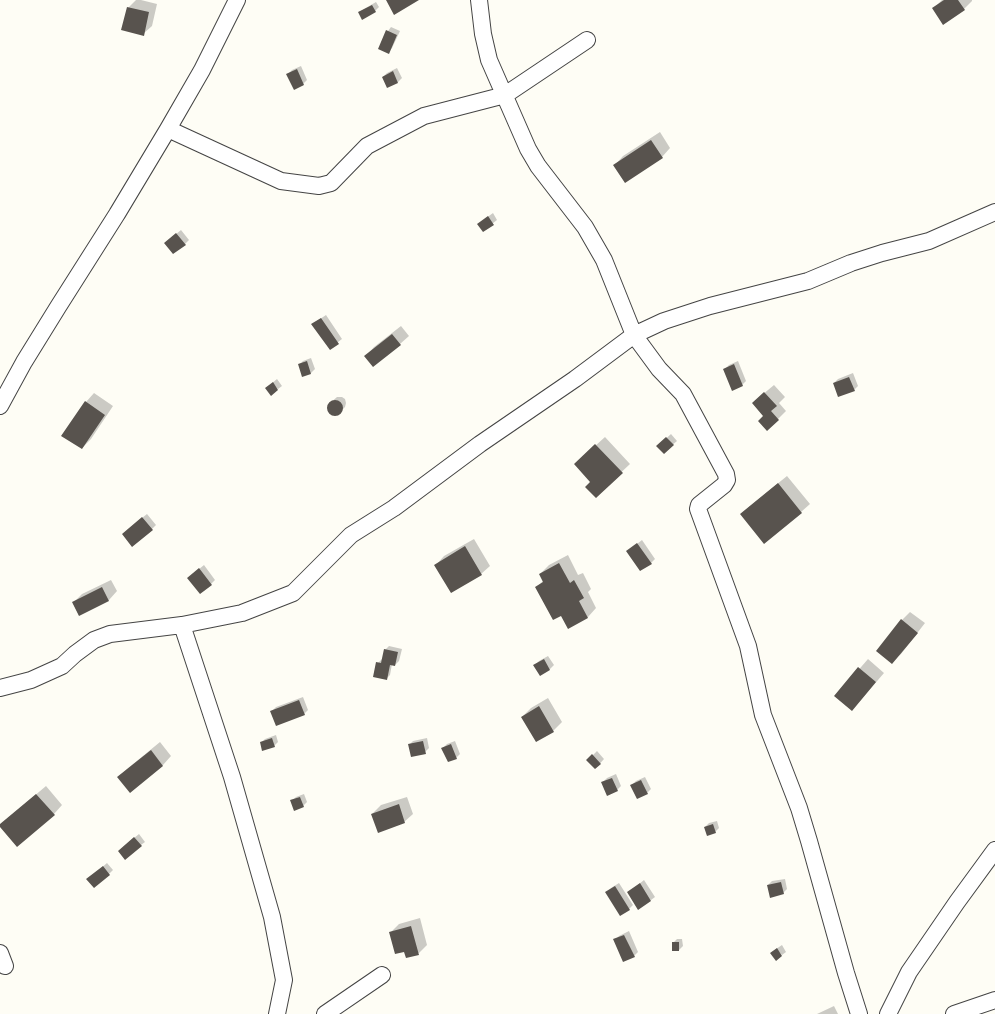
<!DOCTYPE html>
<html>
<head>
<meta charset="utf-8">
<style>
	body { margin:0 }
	canvas { display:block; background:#fefdf5 }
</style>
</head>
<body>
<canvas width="995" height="1014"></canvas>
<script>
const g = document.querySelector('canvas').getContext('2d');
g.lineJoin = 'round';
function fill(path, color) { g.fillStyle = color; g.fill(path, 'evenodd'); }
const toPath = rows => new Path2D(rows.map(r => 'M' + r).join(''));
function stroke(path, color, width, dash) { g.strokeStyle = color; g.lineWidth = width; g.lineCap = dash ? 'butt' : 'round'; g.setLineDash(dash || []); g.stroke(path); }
fill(toPath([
	[136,0,141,0,157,4,152,26,143,34,128,8],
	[942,0,972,0,972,1,964,9,934,8],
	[376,2,379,7,375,11,360,13,364,9],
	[391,27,400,31,392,48,388,52,388,31],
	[301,66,307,80,303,84,288,74,292,70],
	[397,68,402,78,398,82,388,86,383,77,387,73],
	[660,132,670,148,662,157,615,165,623,156],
	[493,213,497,220,483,231,478,224],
	[181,230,189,240,185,244,170,239],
	[326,315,342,339,330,348,317,321],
	[401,326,409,336,400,344,366,356,374,347],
	[311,358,315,369,311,373,303,375,299,365,303,361],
	[738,361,746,381,742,385,725,369,729,365],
	[853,373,858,386,854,390,834,383,838,379],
	[277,379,282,386,278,389,271,384],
	[774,385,785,397,779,403,786,411,778,419,765,416,762,395],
	[94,393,113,406,91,439,82,448,86,402],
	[337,397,342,397,345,399,346,403,345,407,340,412,337,414,332,414,329,412,328,408,329,404],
	[671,434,677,441,664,452,658,446],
	[605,437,630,464,596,496,584,456],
	[787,476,810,504,801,512,741,514,750,506],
	[147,514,156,525,152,529,127,530],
	[474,539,490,566,481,574,436,565,444,556],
	[642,540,655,559,651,563,628,551],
	[568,555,578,575,583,573,591,589,588,592,596,608,588,617,569,627,562,614,537,587,544,580,540,574,549,565],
	[204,565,215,580,211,584,193,574],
	[111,580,117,591,109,600,79,615,73,603,82,594],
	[910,612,925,623,901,654,892,662,902,620],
	[389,646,402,649,399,661,395,665,392,664,390,675,386,679,378,663,382,659,383,659,385,650],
	[548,656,554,665,550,669,540,674,535,665,539,661],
	[868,659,884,673,860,701,836,696],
	[303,697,308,710,304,714,272,711,276,707],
	[548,698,562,722,553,731,536,741,522,717,531,708],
	[276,735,278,742,274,746,261,743,265,739],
	[427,738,429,748,425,752,409,745,413,741],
	[455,741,460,754,456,758,443,748,447,744],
	[160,742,171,756,163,765,130,791,119,777,127,769],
	[597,751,604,759,596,768,588,760],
	[616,774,621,786,617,790,603,782,607,778],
	[645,777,651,789,647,793,638,797,632,785,636,781],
	[46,786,62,805,54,814,0,825],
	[304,794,307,802,303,806,292,801,296,797],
	[407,797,413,814,404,822,372,814,381,805],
	[717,821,719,828,715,832,705,827,709,823],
	[139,834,145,842,141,845,123,847],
	[107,863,113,870,109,874,92,876],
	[785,879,787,889,783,893,768,885,772,881],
	[644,880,655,897,651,900,629,892],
	[619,883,633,905,629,909,607,892,611,888],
	[420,918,427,945,419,953,405,950,390,933,399,924],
	[629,931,638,952,634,956,615,940,619,936],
	[677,939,682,939,683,946,679,950,673,943],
	[782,945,786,952,782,955,776,949],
	[834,1006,838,1014,817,1014]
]), '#0003');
fill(toPath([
	[386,0,419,0,394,15],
	[944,0,958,0,965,10,943,25,932,8],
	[372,5,376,12,362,20,358,12],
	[127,7,149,12,144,36,121,30],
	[386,30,397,35,389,54,378,49],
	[297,69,304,85,294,90,286,74],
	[393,71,398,83,387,88,382,77],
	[651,140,663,158,625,183,613,165],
	[488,216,494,225,483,232,477,224],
	[176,233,186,245,173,254,164,243],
	[321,318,339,344,330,350,311,324],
	[392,334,401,345,373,367,364,356],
	[307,361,311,374,302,377,298,364],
	[734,364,743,386,732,391,723,369],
	[849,377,855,391,838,397,833,383],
	[273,382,278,390,271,396,265,388],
	[764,392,777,406,771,411,779,420,767,431,758,421,763,416,752,403],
	'327 408a8 8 0 1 1 16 0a8 8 0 1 1-16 0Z',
	[85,401,105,415,82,449,61,436],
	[666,437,674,445,664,454,656,446],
	[595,444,623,473,596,498,585,487,590,482,574,464],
	[778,483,802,513,764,544,740,514],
	[142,517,153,530,132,547,122,534],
	[637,543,652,564,640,571,626,551],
	[465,546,482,575,451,593,434,565],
	[559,563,570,583,574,580,584,598,579,601,588,618,568,629,561,616,553,620,535,587,543,582,539,574],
	[199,568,212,585,200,594,187,578],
	[102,587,109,601,79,616,72,602],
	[901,619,918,633,892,664,876,651],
	[384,649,398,652,395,666,390,665,387,680,373,677,376,662,381,663],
	[544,659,550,670,540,676,533,665],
	[858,667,876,682,852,711,834,696],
	[299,700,305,715,276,726,270,711],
	[539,706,554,732,536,742,521,717],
	[272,738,275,747,262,751,260,742],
	[423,741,426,754,411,757,408,744],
	[451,744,457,759,448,762,441,748],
	[151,750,163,766,130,793,117,777],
	[592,754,601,764,595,769,586,760],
	[612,778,618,791,607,796,601,782],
	[641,780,648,794,637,799,630,785],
	[36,794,55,815,17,847,0,827,0,824],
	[300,797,304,807,294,811,290,800],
	[399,804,405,823,378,833,371,814],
	[713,824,716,833,707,836,704,827],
	[134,837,142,846,125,860,118,851],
	[103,866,110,875,94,888,86,879],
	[781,882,784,894,770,898,767,885],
	[640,883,651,901,638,910,627,892],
	[615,886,630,910,620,916,605,892],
	[411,926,419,955,406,958,404,952,395,954,389,932],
	[624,935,635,957,623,962,613,939],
	[672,942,679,942,679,951,672,951],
	[777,948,782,956,776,961,770,953]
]), '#58534e');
const street = toPath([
	[479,0,483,34,489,60,528,149,538,166,585,227,604,260,634,335,659,369,683,394,726,474,727,480,724,485,699,505,698,509,748,646,763,715,799,808,809,841,846,973,859,1014],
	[168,129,281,181,319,186,331,183,367,146,424,116,505,95,587,40],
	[0,406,24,362,58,307,117,214,168,129,202,70,237,0],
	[182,625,232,777,272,917,284,980,277,1014],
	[0,688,31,680,62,666,75,654,94,640,110,634,182,625,242,613,293,593,351,535,394,508,480,444,575,379,634,335,664,321,710,306,808,281,851,263,882,253,929,241,995,212],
	[0,953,5,966],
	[325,1014,382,975],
	[888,1014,909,972,957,902,995,850],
	[954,1014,995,1000]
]);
stroke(street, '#444', 18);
stroke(street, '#fff', 16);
</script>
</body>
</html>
